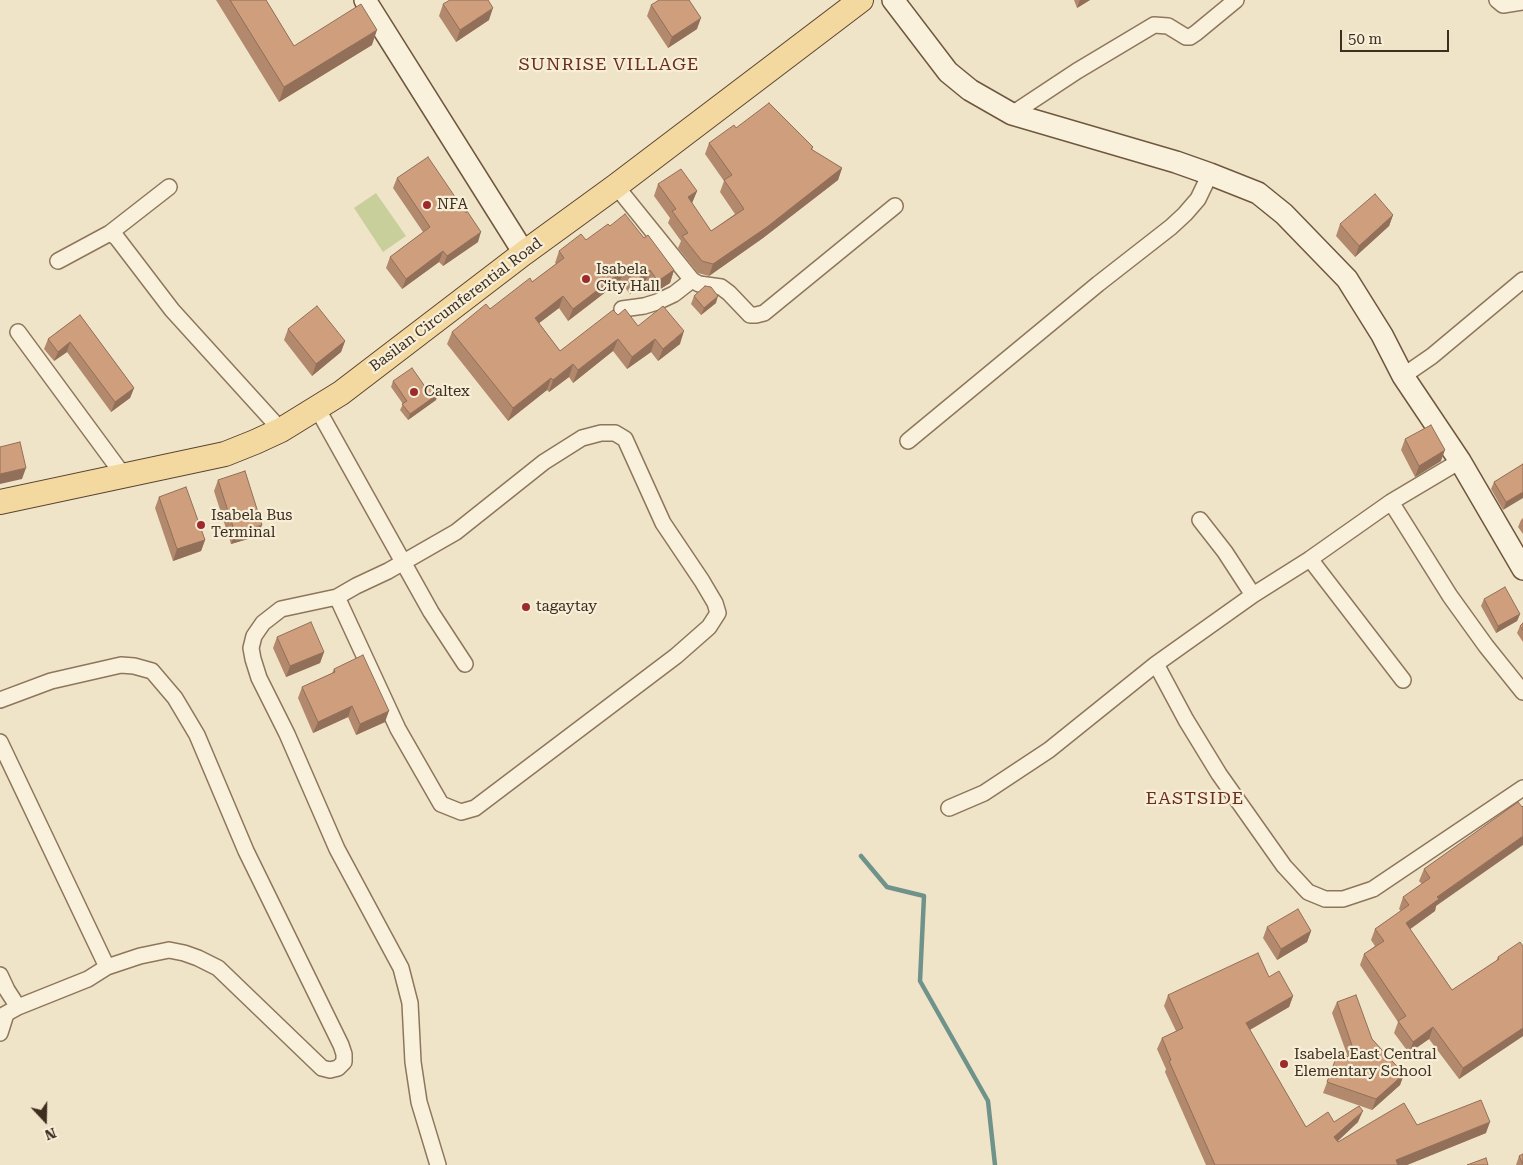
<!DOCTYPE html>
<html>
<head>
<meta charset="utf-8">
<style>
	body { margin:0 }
	#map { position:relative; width:1523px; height:1165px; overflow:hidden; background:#f0e4c8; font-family:"Roboto Serif",serif }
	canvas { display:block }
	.north { position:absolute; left:20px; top:1095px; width:50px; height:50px; -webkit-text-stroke:4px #f7eed8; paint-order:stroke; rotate:159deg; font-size:14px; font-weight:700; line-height:20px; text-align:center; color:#3d2e20 }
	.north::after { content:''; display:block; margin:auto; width:18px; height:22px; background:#3d2e20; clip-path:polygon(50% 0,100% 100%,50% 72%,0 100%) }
	.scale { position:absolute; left:1340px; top:30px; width:109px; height:22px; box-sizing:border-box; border:2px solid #3d2e20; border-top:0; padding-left:6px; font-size:15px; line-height:18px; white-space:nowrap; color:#3d2e20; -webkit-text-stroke:4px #f7eed8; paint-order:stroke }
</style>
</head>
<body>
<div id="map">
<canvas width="1523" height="1165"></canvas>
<div class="north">N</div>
<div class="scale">50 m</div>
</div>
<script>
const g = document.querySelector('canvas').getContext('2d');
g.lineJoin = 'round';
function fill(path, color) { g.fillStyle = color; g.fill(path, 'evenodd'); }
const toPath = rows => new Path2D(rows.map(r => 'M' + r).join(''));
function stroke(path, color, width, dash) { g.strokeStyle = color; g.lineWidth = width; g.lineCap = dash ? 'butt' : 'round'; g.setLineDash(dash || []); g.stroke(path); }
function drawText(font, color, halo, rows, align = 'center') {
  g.font = font + ' "Roboto Serif",serif'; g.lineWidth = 4.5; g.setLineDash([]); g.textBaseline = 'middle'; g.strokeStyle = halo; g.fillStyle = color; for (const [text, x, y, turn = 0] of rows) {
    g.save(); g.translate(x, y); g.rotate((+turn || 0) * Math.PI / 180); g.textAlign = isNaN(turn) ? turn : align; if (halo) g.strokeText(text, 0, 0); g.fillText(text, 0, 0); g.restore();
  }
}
fill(toPath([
	[376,193,406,236,383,252,354,208]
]), '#c9cf9b');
stroke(toPath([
	[861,856,887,887,924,896,920,981,988,1101,995,1165]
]), '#6f938a', 4.5);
const street = toPath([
	[1497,0,1503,5,1523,2],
	[1012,114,1077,71,1154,25,1168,26,1186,37,1190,37,1196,33,1236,0],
	[616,186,692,280,699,284,721,287,729,293,750,315,756,315,764,313,895,206],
	[110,233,117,238,172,310,281,430],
	[58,261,110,233,169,187],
	[622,309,644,306,657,302,674,294,692,280],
	[18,332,124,476],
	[1403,376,1432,356,1523,280],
	[317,408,431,612,465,664],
	[908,441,1098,284,1171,227,1185,214,1198,199,1210,174],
	[1391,502,1450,596,1486,646,1523,692],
	[1200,520,1225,552,1253,595],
	[1310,559,1403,680],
	[337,597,398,729,441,804,461,812,475,808,676,656,709,627,718,613,715,603,702,581,663,523,625,439,615,433,601,433,582,438,544,462,456,532,388,571,356,586,337,597,281,609,263,623,254,636,251,648,253,659,259,678,287,734,337,849,401,968,410,1003,413,1062,419,1102,438,1165],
	[1156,664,1186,720,1219,774,1284,866,1308,892,1325,899,1343,899,1373,889,1523,788],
	[0,700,51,681,121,665,134,666,152,671,175,698,197,735,246,851,341,1045,344,1054,344,1062,338,1068,330,1070,322,1068,218,968,198,958,184,953,169,950,140,956,107,967,88,979,18,1007,7,990,0,975],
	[0,742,107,967],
	[949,808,984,793,1049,750,1156,664,1253,595,1310,559,1391,502,1460,461],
	[0,1017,18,1007],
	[0,1033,6,1014]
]);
const secondary = toPath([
	[365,0,524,253],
	[893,0,948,72,970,90,1012,114,1176,162,1210,174,1258,193,1284,214,1347,279,1382,335,1403,376,1460,461,1523,569]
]);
const primary = toPath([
	[0,502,225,454,255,442,281,430,341,393,524,253,616,186,861,0]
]);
stroke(street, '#8d765c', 18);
stroke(secondary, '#6f573f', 24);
stroke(primary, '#5b4430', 26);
stroke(street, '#faf1dc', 15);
stroke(secondary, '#faf1dc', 21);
stroke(primary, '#f3d9a0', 24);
fill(toPath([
	[216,0,266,0,294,46,372,45,279,102],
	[1074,0,1090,0,1077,8],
	[443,4,489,20,456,42,439,16],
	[651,5,697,29,668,48,647,16],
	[736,128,813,147,812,150,842,168,838,180,763,238,709,276,698,273,678,248,681,241,668,223,670,218,654,196,658,184,697,191,692,203,711,231,735,214,720,192,724,181,705,154,709,143],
	[397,178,478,242,443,266,439,262,402,289,386,268,390,257,423,232,393,188],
	[1393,215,1389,226,1355,257,1336,236,1340,224],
	[610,226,644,238,674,270,670,283,654,293,645,282,630,294,620,281,568,321,559,308,539,323,560,351,618,315,638,326,680,344,658,361,651,352,627,369,613,351,573,383,569,377,549,392,547,390,508,421,447,344,452,332,490,309,532,282,556,264,555,263,559,251,586,240],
	[694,296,716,303,701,315,691,304],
	[80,315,134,388,130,398,111,412,67,352,54,361,44,349,48,339],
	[288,329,345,341,341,352,312,376,284,340],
	[393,381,426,388,436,400,408,420,400,410,403,404,391,387],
	[1405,439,1441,461,1415,477,1401,450],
	[1523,464,1503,510,1491,489,1494,482],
	[218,480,258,536,231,544,214,491],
	[159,497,205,540,201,551,173,561,155,508],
	[1523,518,1523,534,1518,527,1521,520],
	[1484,599,1520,614,1517,621,1496,633,1481,606],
	[1523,623,1523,642,1517,633,1520,626],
	[277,637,324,652,320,663,286,677,273,648],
	[334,669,385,722,356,735,348,717,313,733,298,698,302,687,332,673],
	[1518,802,1436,906,1435,911,1410,929,1452,990,1496,961,1498,957,1523,946,1523,1036,1459,1079,1429,1039,1409,1053,1394,1033,1398,1022,1360,965,1364,954,1375,946,1371,940,1375,929,1401,911,1399,909,1403,897,1422,884,1419,881,1424,869],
	[1267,927,1311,931,1307,942,1277,960,1263,938],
	[1269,977,1293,996,1289,1007,1250,1030,1306,1127,1334,1122,1358,1122,1338,1141,1338,1142,1417,1125,1486,1133,1407,1165,1206,1165,1165,1072,1166,1069,1157,1049,1162,1038,1176,1031,1164,1006,1168,995],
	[1337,1002,1372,1039,1404,1074,1400,1085,1372,1110,1323,1093,1338,1053,1348,1057,1332,1013],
	[1523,1154,1523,1165,1516,1165,1519,1156]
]), '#b2896c');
fill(toPath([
	[1080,0,1090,0,1077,8],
	[493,8,489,20,456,42,460,30],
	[701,18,697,29,668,48,672,37],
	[377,30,372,45,279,102,284,87],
	[842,168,838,180,763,238,709,276,713,264],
	[697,191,692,203,684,209,688,197],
	[1393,215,1389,226,1355,257,1359,246],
	[481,232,478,242,443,266,447,256],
	[443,251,439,262,402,289,406,279],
	[625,269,620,281,568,321,573,309],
	[650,270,645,282,630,294,634,282],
	[674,270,670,283,654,293,658,281],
	[563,296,559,308,530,330,535,318],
	[718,296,716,303,701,315,704,308],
	[684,331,680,344,658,361,663,349],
	[618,339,613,351,573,383,578,370],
	[655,339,651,352,627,369,632,357],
	[345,341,341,352,312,376,316,364],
	[70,342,67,352,54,361,58,352],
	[573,364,569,377,549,392,553,380],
	[551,378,547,390,508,421,513,408],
	[134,388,130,398,111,412,115,402],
	[438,394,436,400,408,420,410,414],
	[1445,450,1441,461,1415,477,1419,466],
	[26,468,22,479,0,484,0,474],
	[1523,492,1523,498,1503,510,1506,502],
	[262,525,258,536,231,544,235,533],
	[205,540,201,551,173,561,177,549],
	[1520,614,1517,621,1496,633,1498,626],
	[324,652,320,663,286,677,290,666],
	[352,706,348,717,313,733,318,722],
	[389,711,385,722,356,735,360,724],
	[1523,836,1523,845,1436,906,1435,911,1402,935,1406,923,1437,897],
	[1311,931,1307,942,1277,960,1281,949],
	[1293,996,1289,1007,1242,1034,1246,1023],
	[1433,1027,1429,1039,1409,1053,1413,1042],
	[1523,1028,1523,1036,1459,1079,1463,1068],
	[1404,1074,1400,1085,1372,1110,1376,1099],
	[1363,1111,1358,1122,1330,1148,1334,1137],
	[1490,1122,1486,1133,1407,1165,1394,1165,1396,1160]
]), '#916f58');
const building = toPath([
	[230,0,266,0,294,46,361,4,377,30,284,87,230,0],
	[450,0,488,0,493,8,460,30,443,4,450,0],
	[659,0,689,0,701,18,672,37,651,5,659,0],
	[769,103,813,147,811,149,842,168,767,227,713,264,702,261,682,236,688,233,672,211,676,209,658,184,681,169,697,191,688,197,711,231,744,209,724,180,732,175,709,143,734,125,736,128,769,103],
	[428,157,466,213,467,211,481,232,447,256,443,251,406,279,390,257,430,227,397,178,428,157],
	[1375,194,1393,215,1359,246,1340,224,1375,194],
	[625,214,644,238,648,235,674,270,658,281,650,270,634,282,625,269,573,309,563,296,535,318,560,351,613,310,618,315,625,309,638,326,663,306,684,331,663,349,655,339,632,357,618,339,578,370,573,364,553,380,551,378,513,408,452,332,486,304,490,309,530,278,532,282,564,258,559,251,581,234,586,240,608,224,610,226,625,214],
	[705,286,711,287,718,296,704,308,694,296,705,286],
	[317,306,345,341,316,364,288,329,317,306],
	[80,315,134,388,115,402,70,342,58,352,48,339,80,315],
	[412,368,426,388,431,384,438,394,410,414,402,404,407,401,393,381,412,368],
	[1431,425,1445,450,1419,466,1405,439,1431,425],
	[20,442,26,468,0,474,0,447,20,442],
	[1523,464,1523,492,1506,502,1494,482,1523,464],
	[245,471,262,525,235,533,218,480,245,471],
	[186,487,205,540,177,549,159,497,186,487],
	[1505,587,1520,614,1498,626,1484,599,1505,587],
	[311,622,324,652,290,666,277,637,311,622],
	[1523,623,1523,630,1520,626,1523,623],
	[363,655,389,711,360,724,352,706,318,722,302,687,335,672,334,669,363,655],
	[1518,802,1522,807,1523,806,1523,836,1437,897,1439,899,1406,923,1452,990,1499,959,1498,957,1520,942,1523,946,1523,1028,1463,1068,1433,1027,1413,1042,1398,1021,1406,1016,1364,954,1384,941,1375,929,1409,905,1403,897,1430,878,1424,869,1518,802],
	[1298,909,1311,931,1281,949,1267,927,1298,909],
	[1258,953,1269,977,1279,971,1293,996,1246,1023,1306,1127,1328,1112,1334,1122,1359,1106,1363,1111,1334,1137,1338,1142,1404,1103,1417,1125,1481,1100,1490,1122,1396,1160,1398,1165,1215,1165,1169,1061,1171,1060,1162,1038,1183,1028,1168,995,1258,953],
	[1356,995,1372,1039,1404,1074,1376,1099,1327,1082,1338,1053,1357,1060,1337,1002,1356,995],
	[1523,1154,1523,1164,1519,1156,1523,1154],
	[1486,1158,1488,1165,1467,1165,1486,1158]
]);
fill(building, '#cf9f7d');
stroke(building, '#916f58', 1);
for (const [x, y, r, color] of [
	[427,205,5,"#9e2a2b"],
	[586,279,5,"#9e2a2b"],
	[414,392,5,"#9e2a2b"],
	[201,525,5,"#9e2a2b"],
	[526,607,5,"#9e2a2b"],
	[1284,1064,5,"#9e2a2b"]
]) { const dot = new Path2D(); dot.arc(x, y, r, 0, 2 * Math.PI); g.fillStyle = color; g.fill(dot); stroke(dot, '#f7eed8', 2); }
drawText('15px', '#3d2e20', '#f7eed8', [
	["NFA",437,205],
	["Isabela",596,270],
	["City Hall",596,287],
	["Caltex",424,392],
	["Isabela Bus",211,516],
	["Terminal",211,533],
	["tagaytay",536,607],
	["Isabela East Central",1294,1055],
	["Elementary School",1294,1072]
], 'left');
drawText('15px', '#3d2e20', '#f7eed8', [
	["Basilan Circumferential Road",456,305,-37]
]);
g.letterSpacing = '1px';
drawText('18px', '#6b2e1e', '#f7eed8', [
	["SUNRISE VILLAGE",609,65],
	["EASTSIDE",1195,799]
]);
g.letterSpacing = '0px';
</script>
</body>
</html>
